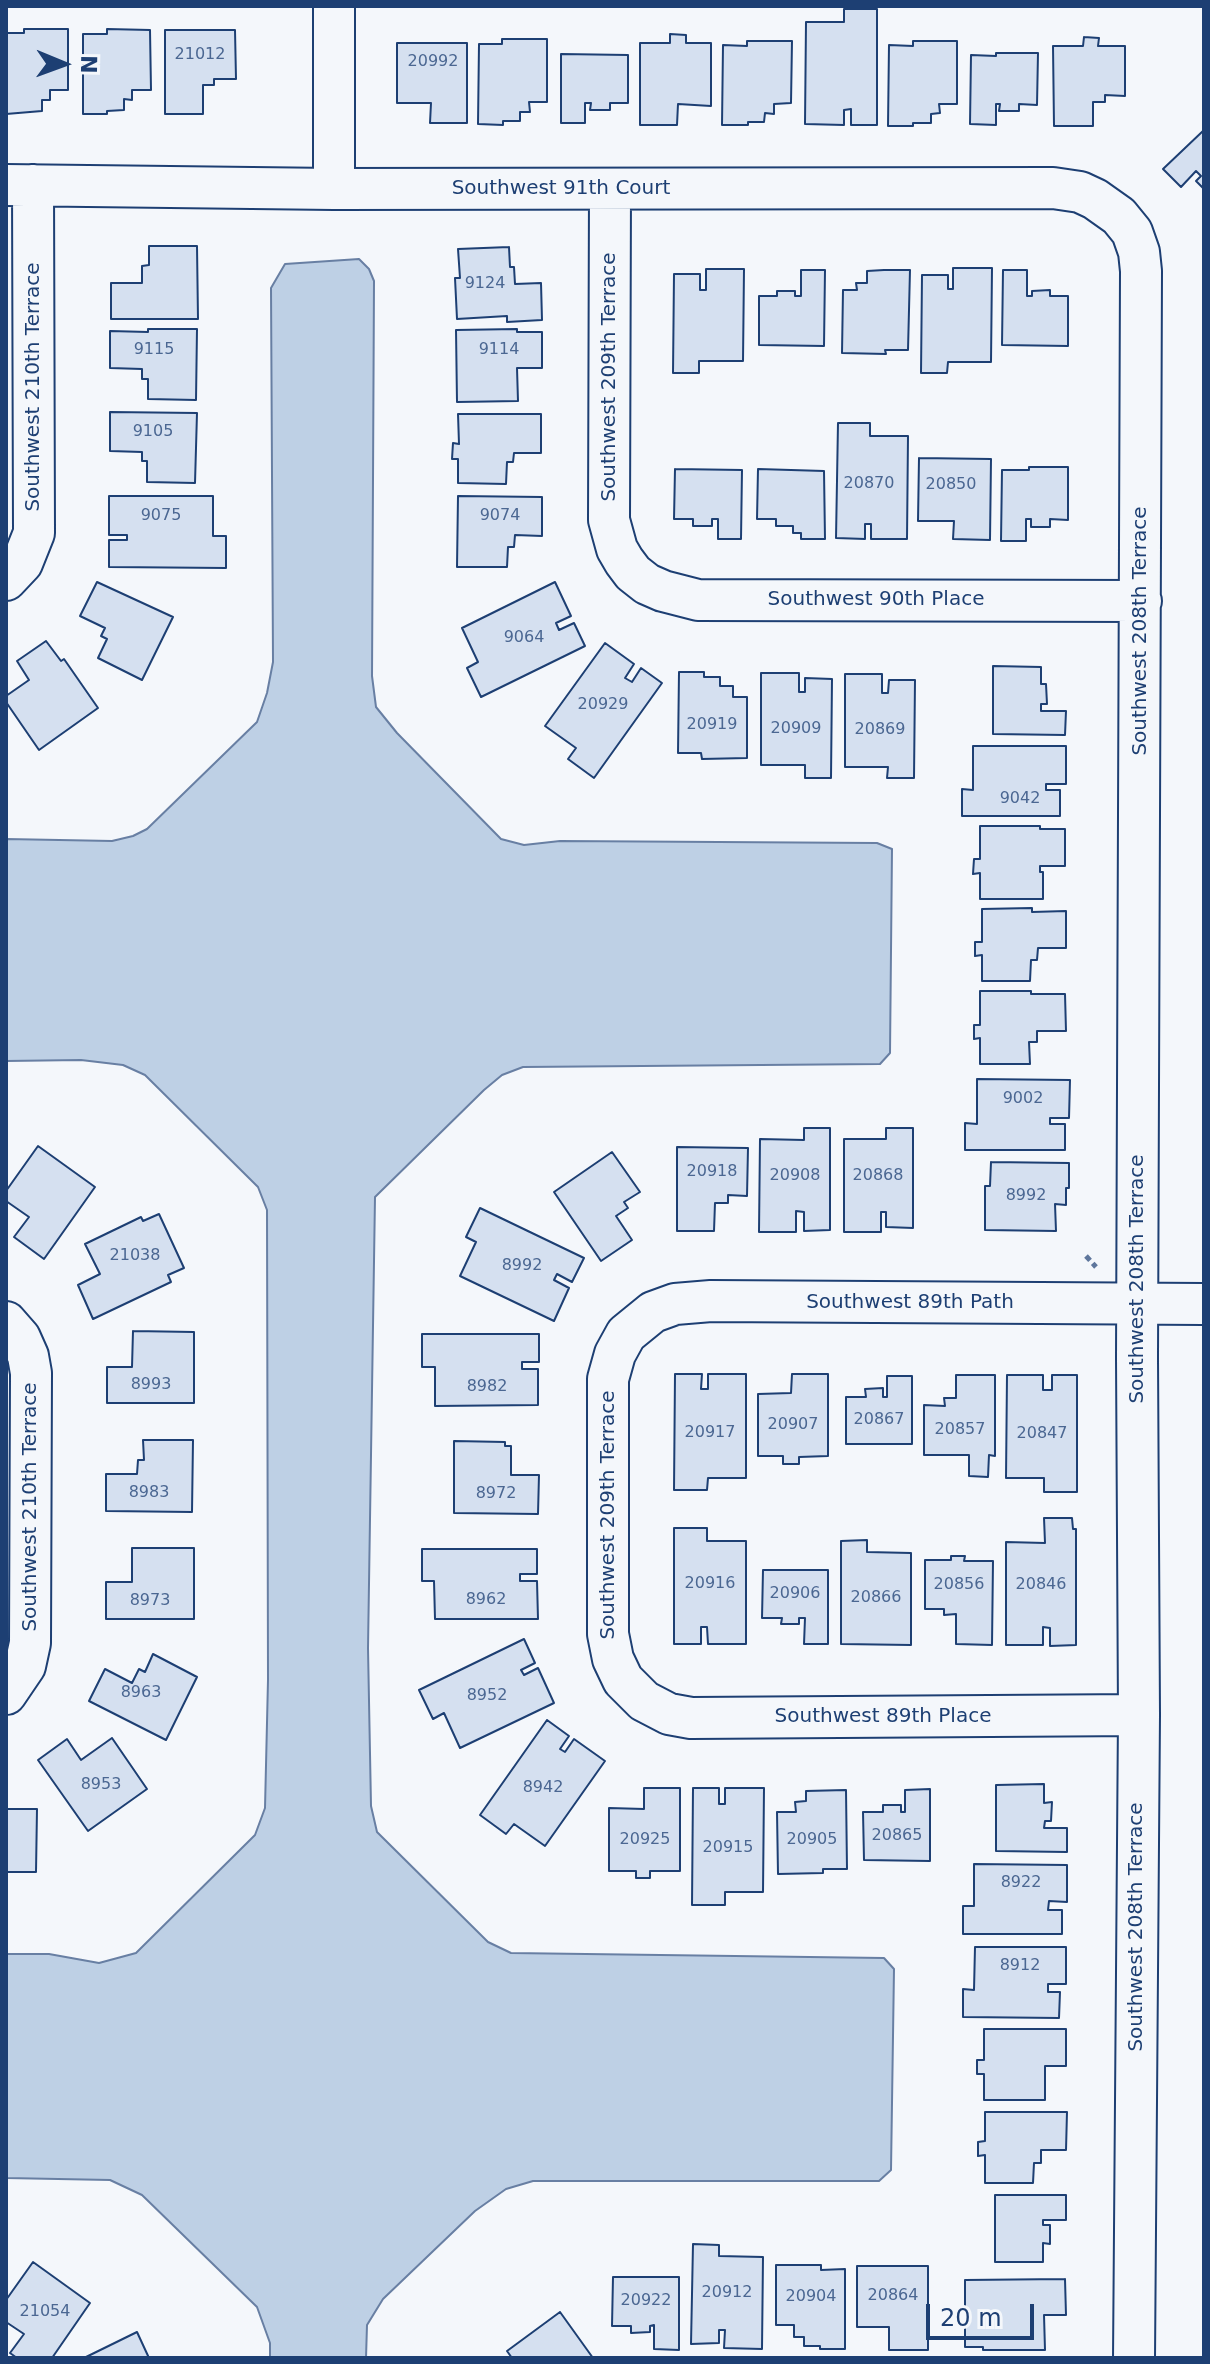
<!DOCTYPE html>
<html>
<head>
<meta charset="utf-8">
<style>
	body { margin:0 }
	#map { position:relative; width:1210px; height:2364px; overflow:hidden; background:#f4f7fb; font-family:"DejaVu Sans",sans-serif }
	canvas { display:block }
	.frame { position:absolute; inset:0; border:8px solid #1d3f73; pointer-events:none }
	.north { position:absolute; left:24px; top:24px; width:80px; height:80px; -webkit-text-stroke:6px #f4f7fb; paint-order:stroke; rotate:91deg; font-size:22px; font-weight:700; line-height:32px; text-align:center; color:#1d3f73 }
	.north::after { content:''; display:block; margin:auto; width:28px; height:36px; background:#1d3f73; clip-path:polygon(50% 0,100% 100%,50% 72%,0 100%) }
	.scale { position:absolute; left:926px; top:2304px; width:108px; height:36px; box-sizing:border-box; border:4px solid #1d3f73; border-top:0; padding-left:10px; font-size:24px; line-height:28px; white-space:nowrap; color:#1d3f73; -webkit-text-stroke:6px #f4f7fb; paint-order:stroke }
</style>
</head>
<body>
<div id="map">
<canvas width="1210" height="2364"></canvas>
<div class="frame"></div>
<div class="north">N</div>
<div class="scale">20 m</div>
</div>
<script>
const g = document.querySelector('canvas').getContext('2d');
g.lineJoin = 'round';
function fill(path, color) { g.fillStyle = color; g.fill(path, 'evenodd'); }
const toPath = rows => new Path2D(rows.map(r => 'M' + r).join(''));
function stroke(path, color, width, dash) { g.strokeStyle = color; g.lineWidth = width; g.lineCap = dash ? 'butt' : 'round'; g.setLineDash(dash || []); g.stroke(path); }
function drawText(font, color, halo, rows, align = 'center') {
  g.font = font + ' "DejaVu Sans",sans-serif'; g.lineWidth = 6; g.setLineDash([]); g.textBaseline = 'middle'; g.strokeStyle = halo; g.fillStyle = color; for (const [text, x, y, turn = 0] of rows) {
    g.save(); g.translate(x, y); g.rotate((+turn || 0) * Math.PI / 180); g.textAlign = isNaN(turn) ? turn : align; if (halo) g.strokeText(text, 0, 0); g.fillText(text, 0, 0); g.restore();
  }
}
const water = toPath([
	[359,259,369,269,374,281,372,676,376,707,397,733,501,839,524,845,560,841,877,843,892,849,890,1053,880,1064,523,1067,502,1075,484,1090,375,1197,368,1648,371,1806,377,1832,488,1942,511,1953,884,1958,894,1969,891,2170,879,2181,533,2181,506,2189,475,2211,383,2299,367,2325,366,2358,270,2358,270,2343,257,2307,142,2195,110,2180,6,2178,6,1954,49,1954,99,1963,136,1953,255,1835,265,1808,268,1680,267,1210,258,1187,145,1075,123,1065,81,1060,6,1061,6,839,112,841,133,836,147,829,257,722,267,693,273,662,271,288,285,264,359,259]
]);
fill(water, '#bed0e5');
stroke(water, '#687fa3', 2);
const building = toPath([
	[844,9,877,9,877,125,851,125,851,109,844,110,844,125,805,124,806,22,844,22,844,9],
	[24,29,68,29,68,90,50,90,50,100,42,100,42,111,6,114,6,33,24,33,24,29],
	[107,29,150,30,151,90,132,90,132,100,124,99,124,110,107,111,107,114,83,114,83,34,107,34,107,29],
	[165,30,235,30,236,79,214,79,214,85,203,85,203,114,165,114,165,30],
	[670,34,686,35,686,43,711,43,711,106,678,104,677,125,640,125,640,43,670,43,670,34],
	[1084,37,1099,38,1098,46,1125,46,1125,96,1105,95,1105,102,1093,102,1093,126,1054,126,1053,46,1083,46,1084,37],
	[502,39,547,39,547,102,529,102,530,112,520,112,520,121,503,121,503,125,478,124,479,44,502,44,502,39],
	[747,41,792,41,791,103,774,104,774,114,765,113,764,122,748,122,748,125,722,125,723,45,747,46,747,41],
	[913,41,957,41,957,104,939,104,940,113,931,114,931,123,913,123,913,126,888,126,889,45,913,46,913,41],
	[397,43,467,43,467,123,430,123,431,103,397,103,397,43],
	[996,53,1038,53,1037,105,1019,104,1019,111,999,111,1000,104,996,104,996,125,970,124,971,55,996,56,996,53],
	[561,54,628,55,628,103,610,103,610,110,590,110,591,103,585,103,585,123,561,123,561,54],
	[1204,130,1204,189,1196,181,1201,176,1196,171,1181,187,1163,169,1204,130],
	[149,246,197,246,198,319,111,319,111,283,142,283,142,266,149,265,149,246],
	[509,247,510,267,514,267,515,284,541,283,542,320,507,322,507,316,457,319,455,278,460,278,458,249,509,247],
	[953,268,992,268,991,362,948,362,947,373,921,373,922,275,948,275,948,289,953,289,953,268],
	[706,269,744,269,743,361,699,361,699,373,673,373,674,274,700,274,700,290,706,290,706,269],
	[801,270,825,270,824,346,759,345,759,296,777,296,777,291,795,291,795,296,801,296,801,270],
	[884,270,910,270,908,350,885,350,886,354,842,353,843,290,857,290,856,283,867,283,867,271,884,270],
	[1003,270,1027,270,1027,296,1032,296,1032,291,1050,290,1050,296,1068,296,1068,346,1002,345,1003,270],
	[148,329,197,329,196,400,148,399,148,379,142,379,142,369,110,368,110,331,148,332,148,329],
	[517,329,517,332,542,332,542,368,517,368,518,401,457,402,456,330,517,329],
	[110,412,197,413,195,483,147,482,147,461,142,461,142,452,110,451,110,412],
	[458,414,541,414,541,453,514,453,513,462,507,462,506,484,458,483,458,459,452,459,453,443,459,444,458,414],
	[838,423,870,423,870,436,908,436,907,539,871,539,871,524,865,524,865,539,836,538,838,423],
	[919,458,991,459,990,540,953,539,954,521,918,521,919,458],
	[1029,467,1068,467,1068,520,1050,519,1050,527,1031,527,1031,519,1026,519,1026,541,1001,541,1002,470,1029,470,1029,467],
	[675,469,742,470,741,539,718,539,718,519,712,519,712,526,693,526,693,519,674,519,675,469],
	[758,469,824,471,825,539,801,539,801,533,793,533,793,526,776,526,776,519,757,519,758,469],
	[109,496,213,496,213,536,226,536,226,568,109,567,109,540,127,540,127,535,109,535,109,496],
	[458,496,542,497,542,536,515,535,514,547,508,547,507,567,457,567,458,496],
	[97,582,173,617,142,680,98,658,107,639,101,636,105,628,80,616,97,582],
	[555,582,571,616,556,623,559,630,574,623,585,646,481,697,467,668,478,662,462,628,555,582],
	[46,641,61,661,64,659,98,708,39,750,6,702,6,696,29,680,17,661,46,641],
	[605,643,634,664,625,678,632,682,641,668,662,683,594,778,568,759,576,748,545,726,605,643],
	[993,666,1041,667,1041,684,1046,684,1047,704,1041,704,1041,711,1066,711,1065,735,993,734,993,666],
	[679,672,704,672,704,677,720,677,720,686,733,686,733,697,747,697,747,758,702,759,701,753,678,753,679,672],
	[761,673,799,673,799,692,805,692,805,678,832,679,831,778,805,778,805,765,761,765,761,673],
	[845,674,882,674,882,693,888,693,889,680,915,680,914,778,887,778,888,767,845,767,845,674],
	[973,746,1066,746,1066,784,1046,784,1046,790,1060,790,1060,816,962,816,962,789,973,790,973,746],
	[980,826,1040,826,1040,829,1065,829,1065,866,1040,866,1040,872,1043,872,1043,899,980,899,980,873,973,874,974,859,980,859,980,826],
	[1032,908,1032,912,1066,911,1066,948,1038,948,1037,960,1031,960,1030,981,982,981,982,955,975,956,975,942,982,942,982,909,1032,908],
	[980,991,1031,991,1031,994,1065,994,1066,1031,1037,1031,1037,1042,1029,1042,1030,1064,980,1064,980,1038,974,1039,974,1025,980,1025,980,991],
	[977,1079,1070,1080,1069,1118,1050,1118,1050,1124,1065,1124,1065,1150,965,1150,965,1123,977,1124,977,1079],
	[804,1128,830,1128,830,1230,804,1231,804,1212,796,1211,796,1232,759,1232,760,1139,804,1140,804,1128],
	[886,1128,913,1128,913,1228,886,1227,886,1212,881,1212,881,1232,844,1232,844,1139,886,1139,886,1128],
	[38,1146,95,1187,44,1259,14,1237,29,1217,6,1201,6,1191,38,1146],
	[677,1147,748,1148,747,1196,728,1195,728,1203,715,1203,714,1231,677,1231,677,1147],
	[612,1152,640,1192,624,1202,628,1208,616,1216,632,1240,601,1261,554,1192,612,1152],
	[991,1162,1069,1163,1069,1188,1066,1188,1066,1205,1055,1204,1056,1231,985,1230,985,1186,990,1186,991,1162],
	[480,1208,584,1258,572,1282,557,1274,554,1280,569,1288,554,1321,460,1276,476,1242,466,1237,480,1208],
	[159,1214,184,1268,168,1275,171,1282,93,1319,78,1285,100,1274,85,1244,141,1217,143,1221,159,1214],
	[133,1331,194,1332,194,1403,107,1403,107,1367,132,1367,133,1331],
	[422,1334,539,1334,539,1362,522,1362,522,1369,538,1369,538,1405,435,1406,435,1367,422,1367,422,1334],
	[675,1374,702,1374,701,1389,708,1389,708,1374,746,1374,746,1478,708,1478,707,1490,674,1490,675,1374],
	[792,1374,828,1374,828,1456,799,1457,799,1464,783,1464,783,1456,758,1456,758,1394,791,1393,792,1374],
	[956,1375,995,1375,995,1456,989,1455,988,1477,969,1476,969,1455,924,1455,924,1405,945,1406,944,1398,956,1398,956,1375],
	[1007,1375,1043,1375,1043,1390,1052,1390,1052,1375,1077,1375,1077,1492,1044,1492,1044,1478,1006,1478,1007,1375],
	[887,1376,912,1376,912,1444,846,1444,846,1397,866,1397,865,1389,883,1388,883,1397,887,1397,887,1376],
	[143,1440,193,1440,192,1512,106,1511,106,1474,137,1474,138,1460,144,1460,143,1440],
	[454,1441,505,1442,505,1446,511,1446,511,1475,539,1475,538,1514,454,1513,454,1441],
	[1044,1518,1072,1518,1073,1529,1076,1529,1076,1645,1050,1646,1050,1628,1043,1627,1043,1645,1006,1645,1006,1542,1045,1543,1044,1518],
	[674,1528,707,1528,707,1541,746,1541,746,1644,708,1644,707,1627,701,1627,701,1644,674,1644,674,1528],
	[867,1540,867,1552,911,1553,911,1645,841,1644,841,1541,867,1540],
	[132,1548,194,1548,194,1619,106,1619,106,1582,132,1582,132,1548],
	[422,1549,537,1549,537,1574,520,1574,520,1581,537,1581,538,1619,435,1619,434,1581,422,1581,422,1549],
	[951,1556,965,1556,964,1561,993,1561,992,1645,956,1644,956,1614,944,1615,944,1609,925,1609,925,1560,951,1560,951,1556],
	[763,1570,828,1570,828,1644,804,1644,805,1618,799,1618,799,1624,781,1624,782,1618,762,1618,763,1570],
	[524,1639,535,1663,521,1670,524,1675,538,1668,554,1703,460,1748,444,1713,433,1719,419,1690,524,1639],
	[153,1654,197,1677,166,1740,89,1701,105,1669,132,1683,139,1669,145,1672,153,1654],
	[547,1720,569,1736,560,1749,565,1752,574,1739,605,1761,545,1846,514,1824,506,1834,480,1815,547,1720],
	[112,1738,147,1789,88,1831,38,1760,67,1739,81,1760,112,1738],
	[1044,1784,1044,1803,1052,1802,1051,1821,1045,1821,1044,1828,1067,1828,1067,1852,996,1851,996,1785,1044,1784],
	[644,1788,680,1788,680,1871,650,1871,650,1878,636,1878,636,1871,609,1871,609,1808,644,1809,644,1788],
	[693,1788,719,1788,719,1804,725,1804,725,1788,764,1788,763,1892,725,1892,725,1905,692,1905,693,1788],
	[930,1789,930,1861,864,1860,863,1812,883,1812,883,1805,901,1805,901,1812,905,1812,905,1790,930,1789],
	[846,1790,847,1869,823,1869,823,1873,778,1874,777,1812,796,1812,795,1802,806,1801,806,1791,846,1790],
	[6,1809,37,1809,36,1872,6,1872,6,1809],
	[974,1864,1067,1865,1067,1902,1049,1901,1048,1910,1062,1910,1062,1934,963,1934,963,1906,974,1906,974,1864],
	[975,1947,1066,1947,1066,1984,1048,1984,1048,1992,1060,1992,1059,2018,963,2017,963,1989,974,1990,975,1947],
	[984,2029,1066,2029,1066,2066,1045,2066,1045,2100,984,2100,984,2074,977,2074,977,2060,984,2060,984,2029],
	[985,2112,1067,2112,1066,2150,1041,2150,1041,2163,1034,2163,1033,2183,985,2183,985,2155,978,2156,978,2142,985,2141,985,2112],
	[995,2195,1066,2195,1066,2220,1043,2220,1043,2225,1050,2225,1050,2244,1043,2243,1043,2262,995,2262,995,2195],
	[693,2244,719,2245,719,2256,763,2257,762,2349,724,2348,725,2330,719,2330,719,2343,691,2344,693,2244],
	[33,2262,90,2303,52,2358,17,2358,10,2353,24,2334,6,2322,6,2300,33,2262],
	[776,2265,821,2265,821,2270,845,2269,845,2349,820,2349,820,2346,804,2346,804,2337,794,2337,794,2325,776,2325,776,2265],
	[857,2266,928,2266,928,2350,889,2350,889,2327,857,2327,857,2266],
	[613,2277,679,2277,679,2350,654,2349,654,2325,650,2326,650,2332,631,2333,631,2326,612,2326,613,2277],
	[1065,2279,1066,2315,1044,2315,1045,2350,983,2350,983,2347,965,2347,965,2280,1065,2279],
	[560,2312,593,2358,512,2358,507,2351,560,2312],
	[137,2332,149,2358,84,2358,137,2332]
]);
fill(building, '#d5e0f0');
stroke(building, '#1d3f73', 2);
const minor = toPath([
	[334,6,334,189],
	[6,185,334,189,1053,188,1080,192,1095,199,1119,216,1132,232,1139,252,1141,271,1137,1357,1139,1715,1134,2358],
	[610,189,609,520,617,549,624,561,633,573,647,584,663,591,698,600,1141,601],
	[6,580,22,563,34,533,33,185],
	[6,1322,20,1338,28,1356,31,1373,30,1643,25,1666,6,1694],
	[1139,1715,691,1718,669,1714,644,1701,623,1680,613,1659,608,1634,608,1379,615,1354,626,1334,653,1312,675,1304,711,1301,1204,1304]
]);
stroke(minor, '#1d3f73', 44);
stroke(toPath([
	[1086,1256,1096,1267]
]), '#5e769c', 5, [6, 4]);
stroke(minor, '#f4f7fb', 40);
drawText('16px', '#4b6792', null, [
	["21012",200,55],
	["20992",433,62],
	["9124",485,284],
	["9115",154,350],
	["9114",499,350],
	["9105",153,432],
	["20870",869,484],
	["20850",951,485],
	["9075",161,516],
	["9074",500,516],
	["9064",524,638],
	["20929",603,705],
	["20919",712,725],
	["20909",796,729],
	["20869",880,730],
	["9042",1020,799],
	["9002",1023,1099],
	["20918",712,1172],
	["20908",795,1176],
	["20868",878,1176],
	["8992",1026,1196],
	["21038",135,1256],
	["8992",522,1266],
	["8993",151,1385],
	["8982",487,1387],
	["20867",879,1420],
	["20907",793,1425],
	["20857",960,1430],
	["20917",710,1433],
	["20847",1042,1434],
	["8983",149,1493],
	["8972",496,1494],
	["20916",710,1584],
	["20856",959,1585],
	["20846",1041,1585],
	["20906",795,1594],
	["20866",876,1598],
	["8962",486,1600],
	["8973",150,1601],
	["8963",141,1693],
	["8952",487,1696],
	["8953",101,1785],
	["8942",543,1788],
	["20865",897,1836],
	["20925",645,1840],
	["20905",812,1840],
	["20915",728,1848],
	["8922",1021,1883],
	["8912",1020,1966],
	["20912",727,2293],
	["20864",893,2296],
	["20904",811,2297],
	["20922",646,2301],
	["21054",45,2312]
]);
drawText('20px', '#1d3f73', '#f4f7fb', [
	["Southwest 91th Court",561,189],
	["Southwest 209th Terrace",610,377,-90],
	["Southwest 210th Terrace",34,387,-90],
	["Southwest 90th Place",876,600],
	["Southwest 208th Terrace",1141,631,-90],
	["Southwest 208th Terrace",1138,1279,-90],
	["Southwest 89th Path",910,1303],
	["Southwest 210th Terrace",31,1507,-90],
	["Southwest 209th Terrace",609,1515,-90],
	["Southwest 89th Place",883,1717],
	["Southwest 208th Terrace",1137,1927,-90]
]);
</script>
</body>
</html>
